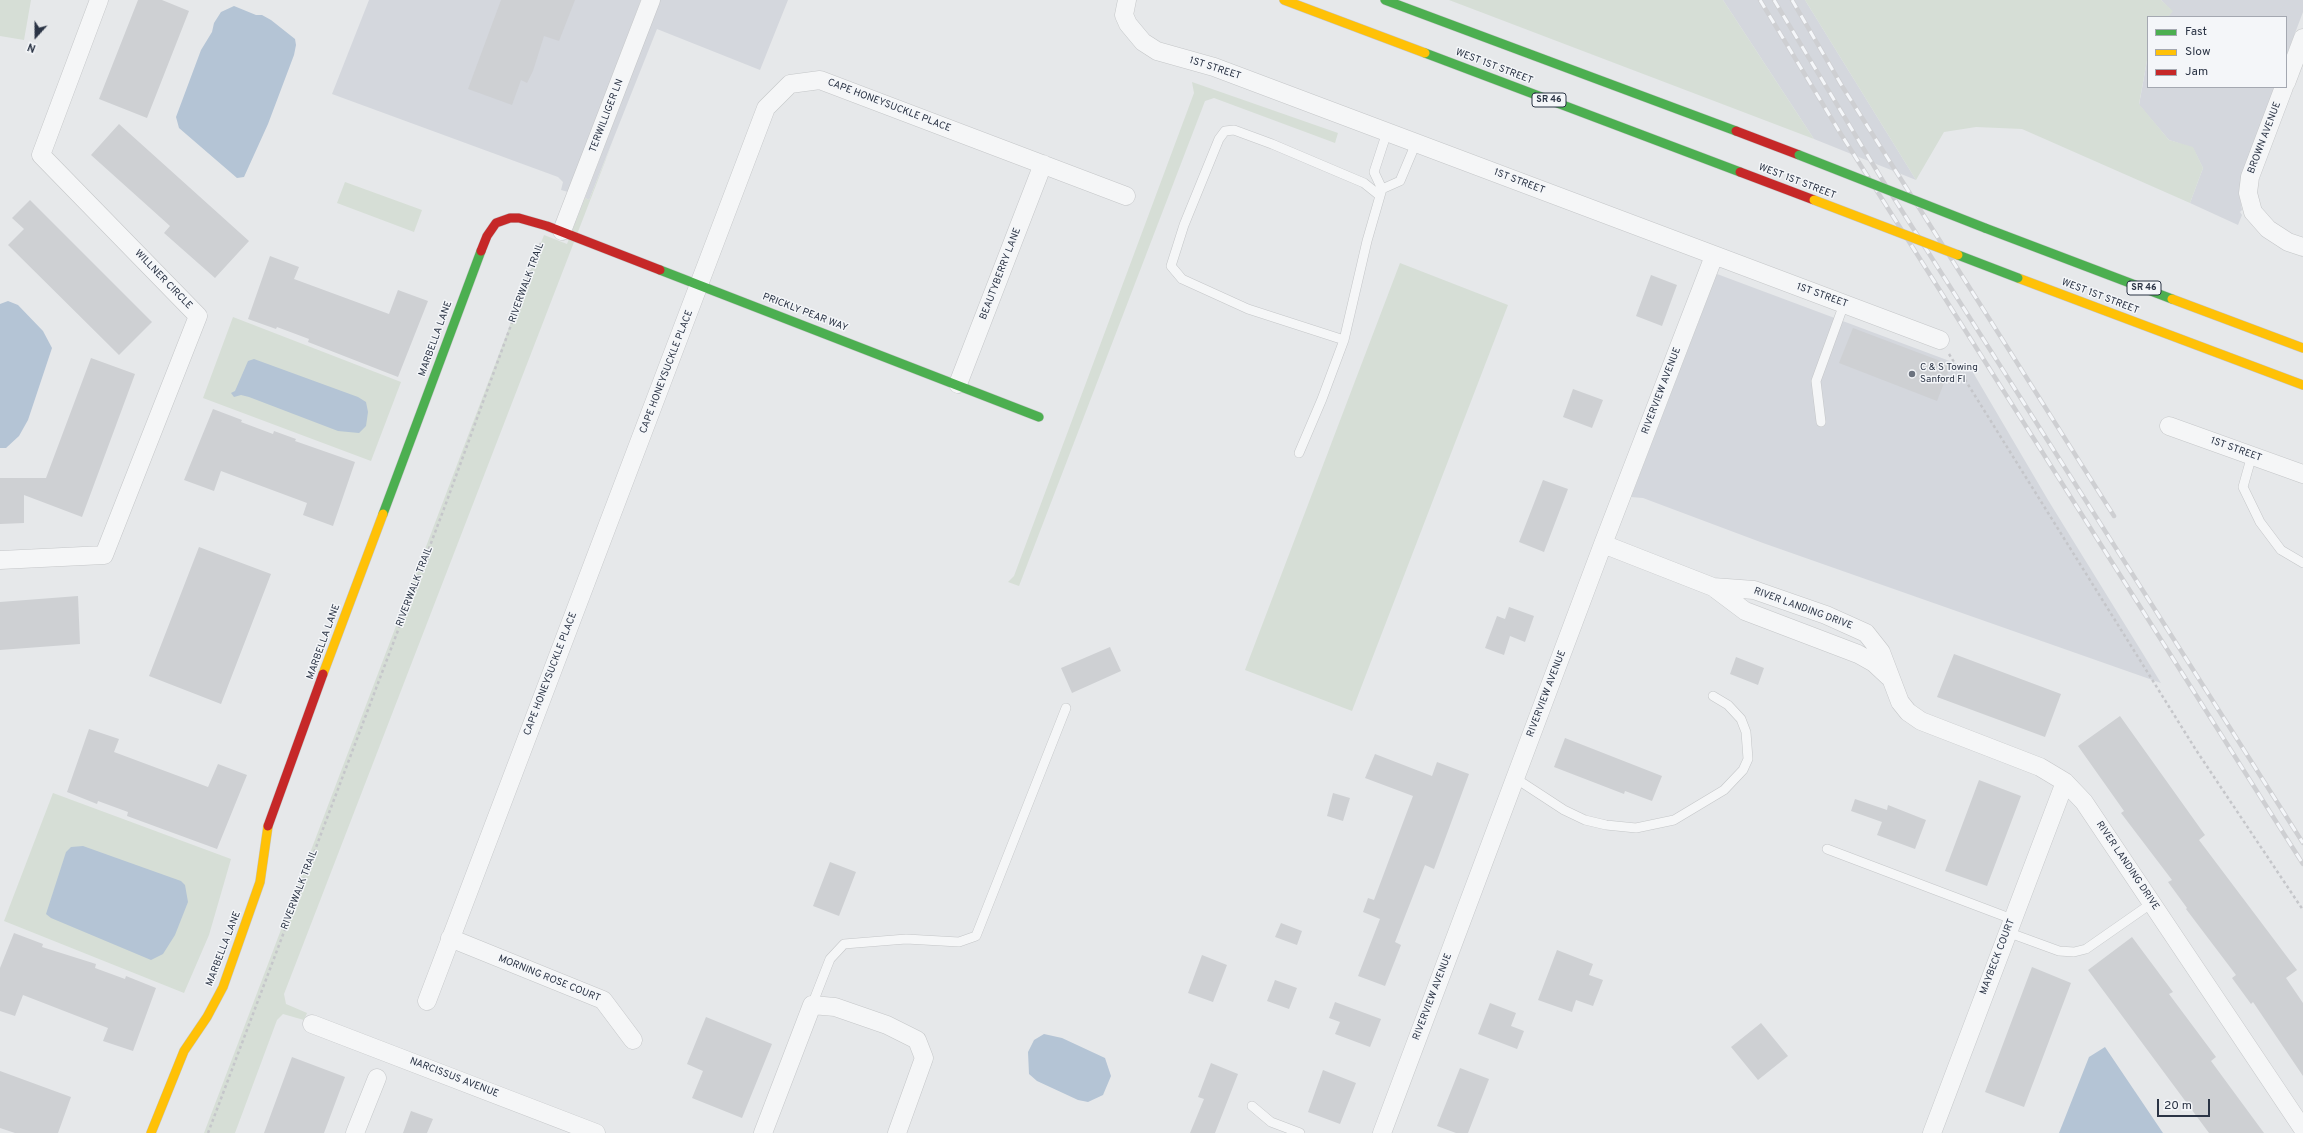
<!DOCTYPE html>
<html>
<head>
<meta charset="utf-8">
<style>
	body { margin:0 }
	#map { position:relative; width:2303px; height:1133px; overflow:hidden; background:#e6e8ea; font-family:Overpass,sans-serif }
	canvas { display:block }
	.legend { position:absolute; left:2147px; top:16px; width:140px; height:72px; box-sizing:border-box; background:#f4f6f9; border:1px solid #a4a8b1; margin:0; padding:5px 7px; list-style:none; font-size:12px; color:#2b3445 }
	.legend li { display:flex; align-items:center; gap:8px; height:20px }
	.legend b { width:20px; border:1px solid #a4a8b1 }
	.north { position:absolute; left:16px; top:16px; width:40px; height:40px; -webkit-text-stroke:3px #f4f6f9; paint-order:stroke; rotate:201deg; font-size:11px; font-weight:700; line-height:16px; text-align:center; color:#2b3445 }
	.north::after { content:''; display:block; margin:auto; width:14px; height:18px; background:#2b3445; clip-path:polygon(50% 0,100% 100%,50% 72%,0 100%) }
	.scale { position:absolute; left:2157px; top:1099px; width:53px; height:18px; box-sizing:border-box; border:2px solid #2b3445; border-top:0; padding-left:5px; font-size:12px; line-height:14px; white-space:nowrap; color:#2b3445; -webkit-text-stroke:3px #f4f6f9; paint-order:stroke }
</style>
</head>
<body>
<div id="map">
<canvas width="2303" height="1133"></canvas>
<ul class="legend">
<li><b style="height:5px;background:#4caf50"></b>Fast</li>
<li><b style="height:5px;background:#ffc107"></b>Slow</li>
<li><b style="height:5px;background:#c62828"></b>Jam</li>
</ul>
<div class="north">N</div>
<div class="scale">20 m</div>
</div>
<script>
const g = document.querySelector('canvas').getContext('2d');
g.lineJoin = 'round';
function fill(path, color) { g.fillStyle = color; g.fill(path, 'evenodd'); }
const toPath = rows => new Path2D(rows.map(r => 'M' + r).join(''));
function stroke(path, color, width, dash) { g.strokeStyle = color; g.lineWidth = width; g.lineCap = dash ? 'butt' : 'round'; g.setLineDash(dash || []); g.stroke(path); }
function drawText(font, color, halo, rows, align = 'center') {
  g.font = font + ' Overpass,sans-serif'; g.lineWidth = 3; g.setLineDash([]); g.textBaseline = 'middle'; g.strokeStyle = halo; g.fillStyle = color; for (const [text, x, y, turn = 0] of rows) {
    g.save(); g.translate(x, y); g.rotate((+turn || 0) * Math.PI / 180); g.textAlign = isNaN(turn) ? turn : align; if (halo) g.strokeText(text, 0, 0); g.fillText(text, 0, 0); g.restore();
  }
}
fill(toPath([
	[369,0,641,0,568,192,561,190,563,182,558,177,332,94],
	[660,0,788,0,760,70,657,29,589,200,585,198],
	[1723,0,1805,0,1916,180,1814,139],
	[2161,0,2303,0,2303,12,2286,57,2286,17,2168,17,2172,11],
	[2148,55,2148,87,2275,87,2242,173,2239,193,2242,210,2240,212,2242,215,2238,225,2190,203,2203,168,2193,148,2169,140,2139,105],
	[1717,274,1971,369,2048,500,2161,683,1763,543,1643,498,1631,497]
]), '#d4d7dd');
fill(toPath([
	[0,0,31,0,24,40,0,36],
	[1449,0,1723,0,1814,139],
	[1805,0,2161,0,2173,11,2168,17,2148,17,2148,55,2139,104,2169,140,2193,147,2203,168,2190,203,2022,129,1976,127,1944,132,1916,180],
	[1192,82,1338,133,1335,143,1214,98,1205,101,1019,586,1008,582,1014,576,1194,93],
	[613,141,284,994,286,1004,307,1013,304,1020,283,1014,277,1020,235,1133,204,1133,544,235,567,244,585,198,589,200],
	[345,182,422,210,414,232,337,203],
	[1400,263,1508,305,1352,711,1245,670],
	[233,317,401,382,371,461,203,398],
	[53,793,231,859,209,935,184,993,4,921]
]), '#d6ded6');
fill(toPath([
	[234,6,256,15,262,15,271,20,295,39,296,45,294,55,268,124,244,177,237,178,179,128,176,117,201,50,212,32,214,23,221,12],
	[8,301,18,305,43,331,52,348,28,420,19,436,6,448,0,448,0,304],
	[254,359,358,397,366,402,368,412,366,426,359,433,338,431,249,397,241,395,234,397,231,393,235,391,248,361],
	[83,846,181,881,185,885,188,902,175,935,163,954,151,960,51,918,46,914,66,852,71,847],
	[1044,1034,1062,1038,1105,1058,1111,1076,1103,1095,1088,1102,1078,1100,1037,1081,1029,1074,1028,1052,1034,1040],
	[2105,1047,2163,1133,2059,1133,2089,1057]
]), '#b4c4d5');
fill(toPath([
	[138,0,162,0,189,11,147,118,99,99],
	[501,0,575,0,559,41,544,36,533,71,527,83,521,80,512,105,468,89],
	[119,124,249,241,215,278,164,233,170,226,91,155],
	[30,200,152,322,119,355,8,245,24,229,12,218],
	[270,256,299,267,294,279,389,314,398,290,428,301,398,377,308,342,309,339,277,327,276,329,248,319],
	[1651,275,1677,285,1662,326,1636,316],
	[1853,328,1951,365,1937,401,1839,363],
	[91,358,135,374,82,517,24,495,24,523,0,524,0,478,46,478],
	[1573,389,1603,400,1592,428,1563,417],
	[213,409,242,420,241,422,273,434,274,431,296,439,295,441,355,462,333,526,303,515,307,503,221,471,214,491,184,480],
	[1543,480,1568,489,1544,552,1519,542],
	[199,547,271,574,221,704,149,676],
	[78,596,80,644,0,650,0,602],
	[1509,607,1534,616,1525,642,1510,636,1504,655,1485,648,1497,616,1505,619],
	[1110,647,1121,671,1072,693,1061,668],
	[1954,654,2061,694,2045,737,1937,697],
	[1736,657,1764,668,1758,685,1730,674],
	[2120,716,2205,835,2199,840,2297,970,2286,978,2303,1003,2303,1076,2253,1002,2251,1004,2232,978,2236,975,2186,909,2187,908,2168,882,2172,880,2121,813,2124,811,2078,746],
	[89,729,119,739,114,752,208,787,218,764,247,775,217,849,127,816,128,812,98,801,97,804,67,792],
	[1565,738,1662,776,1652,801,1625,791,1624,794,1554,767],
	[1375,754,1432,776,1437,762,1469,774,1434,869,1425,865,1395,942,1401,945,1385,986,1358,976,1380,919,1363,912,1368,898,1374,900,1413,796,1365,778],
	[1979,780,2021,796,1987,886,1945,871],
	[1333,793,1350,798,1343,821,1327,816],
	[1855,799,1887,810,1888,805,1926,820,1915,849,1877,835,1882,822,1851,811],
	[830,862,856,872,839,916,813,906],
	[1281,923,1302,931,1297,945,1275,937],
	[14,933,43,944,42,947,96,964,95,968,125,979,126,976,156,988,133,1051,103,1041,108,1028,23,995,15,1016,0,1011,0,968],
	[2132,937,2173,992,2169,994,2216,1057,2211,1061,2264,1133,2209,1133,2088,970],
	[1557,950,1593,964,1589,975,1603,980,1593,1006,1576,1000,1572,1012,1538,1000],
	[1202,955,1227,965,1213,1002,1188,993],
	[2032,967,2071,983,2024,1107,1985,1092],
	[1275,980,1297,988,1289,1009,1267,1001],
	[1335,1002,1381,1019,1370,1047,1335,1034,1340,1022,1329,1018],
	[1490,1003,1516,1013,1511,1026,1524,1031,1517,1049,1478,1034],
	[706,1017,772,1044,742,1118,692,1098,703,1071,687,1064],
	[1761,1023,1788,1056,1758,1080,1731,1047],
	[292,1057,345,1077,324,1133,264,1133],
	[1211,1063,1238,1074,1215,1133,1190,1133,1204,1099,1198,1097],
	[1460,1068,1489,1079,1468,1133,1456,1133,1437,1126],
	[1323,1070,1356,1083,1340,1124,1308,1112],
	[0,1071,71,1097,58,1133,15,1133,0,1128],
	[411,1111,433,1119,427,1133,403,1133]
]), '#ced0d3');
const lane = toPath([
	[1387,132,1374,172,1382,189,1400,181,1416,143],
	[1344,340,1248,309,1182,279,1171,266,1184,225,1219,139,1225,131,1234,130,1272,144,1364,183,1379,195],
	[1821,422,1816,381,1844,304],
	[1299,453,1322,399,1344,340,1367,241,1382,189],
	[2252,455,2243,487,2260,522,2281,550,2303,563],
	[1515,778,1564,810,1585,820,1606,825,1636,828,1674,820,1724,790,1743,770,1748,759,1746,732,1741,719,1728,705,1713,696],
	[1827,849,2012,919],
	[2007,932,2059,951,2074,952,2086,949,2152,903],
	[812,1005,830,959,844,944,906,939,959,942,976,936,1066,708],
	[1252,1106,1271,1122,1300,1133]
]);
const street = toPath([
	[1127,0,1124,15,1128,24,1143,42,1157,51,1214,67,1940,340],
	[2286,83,2303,38],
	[2284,87,2250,177,2248,193,2253,212,2268,229,2288,242,2303,247],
	[562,231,651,0],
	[958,384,1043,164],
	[2169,426,2303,474],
	[1603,544,1713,587,1745,611,1858,654,1874,663,1889,677],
	[0,560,104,555,198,316,41,155,99,0],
	[1713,587,1754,590,1826,615,1866,633,1881,652,1900,702,1908,712,1921,721,2040,767,2065,782,2084,802,2303,1129],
	[450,938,603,1000,633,1040],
	[427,1001,766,108,790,84,820,80,1126,196],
	[312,1024,596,1133],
	[355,1133,377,1078],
	[763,1133,812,1005,835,1007,887,1025,917,1040,924,1058,897,1133],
	[1382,1133,1603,544,1714,256],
	[1932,1133,2065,782]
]);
const fast = toPath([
	[1385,0,1736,131],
	[1425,53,1740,172],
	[1985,228,2172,299],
	[660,270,1039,417],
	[383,514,481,251]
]);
const slow = toPath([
	[1284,0,1425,53],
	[2018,278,2303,385],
	[2172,299,2303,348],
	[323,674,383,514],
	[151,1133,184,1051,207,1017,223,987,260,882,268,826]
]);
const jam = toPath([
	[1736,131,1799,155],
	[1740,172,1814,200],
	[481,251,487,236,496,223,510,218,519,218,547,226,660,270],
	[268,826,323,674]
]);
stroke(lane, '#c4c6c8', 10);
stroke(street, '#c4c6c8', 19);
stroke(fast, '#c4c6c8', 10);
stroke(slow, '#c4c6c8', 10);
stroke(jam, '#c4c6c8', 10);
stroke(toPath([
	[1949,354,2196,750,2303,910],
	[208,1133,445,506,541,243]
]), '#c5c6ca', 2.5, [3, 3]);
stroke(lane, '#f5f6f7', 9);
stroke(street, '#f5f6f7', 18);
stroke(fast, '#4caf50', 9);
stroke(slow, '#ffc107', 9);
stroke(jam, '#c62828', 9);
const rail = toPath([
	[1760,0,1839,131,2303,864],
	[1774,0,1883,181,2303,843],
	[1792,0,1842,86,2114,516]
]);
stroke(rail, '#cecfd2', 4.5);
stroke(rail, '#f4f6f9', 3, [9]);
const fastBridge = toPath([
	[1799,155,1985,228],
	[1958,255,2018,278]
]);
const slowBridge = toPath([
	[1814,200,1958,255]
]);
stroke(fastBridge, '#c2c5c8', 10, []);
stroke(slowBridge, '#c2c5c8', 10, []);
stroke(fastBridge, '#4caf50', 9);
stroke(slowBridge, '#ffc107', 9);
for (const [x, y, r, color] of [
	[1912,374,4,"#6c737f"]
]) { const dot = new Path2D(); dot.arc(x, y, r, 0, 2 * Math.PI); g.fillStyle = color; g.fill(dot); stroke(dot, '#f4f6f9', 1.5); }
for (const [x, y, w] of [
	[1549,100,34],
	[2144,288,34]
]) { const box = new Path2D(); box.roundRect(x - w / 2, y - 7, w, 14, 3); g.fillStyle = '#f4f6f9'; g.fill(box); stroke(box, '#2b3445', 1); }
drawText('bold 9px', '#2b3445', null, [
	["SR 46",1549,100],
	["SR 46",2144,288]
]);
drawText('10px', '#2b3445', '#f4f6f9', [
	["WEST 1ST STREET",1494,67,21],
	["1ST STREET",1215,69,18],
	["CAPE HONEYSUCKLE PLACE",889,106,21],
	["TERWILLIGER LN",607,116,-69],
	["BROWN AVENUE",2265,138,-69],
	["1ST STREET",1519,182,21],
	["WEST 1ST STREET",1797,182,21],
	["BEAUTYBERRY LANE",1001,274,-69],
	["WILLNER CIRCLE",163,280,46],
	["RIVERWALK TRAIL",527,283,-70],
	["1ST STREET",1822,296,20],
	["WEST 1ST STREET",2100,297,21],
	["PRICKLY PEAR WAY",805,313,21],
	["MARBELLA LANE",436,339,-70],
	["CAPE HONEYSUCKLE PLACE",667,372,-69],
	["RIVERVIEW AVENUE",1662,391,-69],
	["1ST STREET",2236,450,20],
	["RIVERWALK TRAIL",415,587,-69],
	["RIVER LANDING DRIVE",1803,609,20],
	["MARBELLA LANE",324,642,-70],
	["CAPE HONEYSUCKLE PLACE",551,674,-69],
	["RIVERVIEW AVENUE",1547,694,-69],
	["RIVER LANDING DRIVE",2127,866,56],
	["RIVERWALK TRAIL",300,890,-69],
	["MARBELLA LANE",224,949,-69],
	["MAYBECK COURT",1998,957,-69],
	["MORNING ROSE COURT",549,979,22],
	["RIVERVIEW AVENUE",1433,997,-69],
	["NARCISSUS AVENUE",454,1078,21]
]);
drawText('10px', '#2b3445', '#f4f6f9', [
	["C & S Towing",1920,368],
	["Sanford Fl",1920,380]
], 'left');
</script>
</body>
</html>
